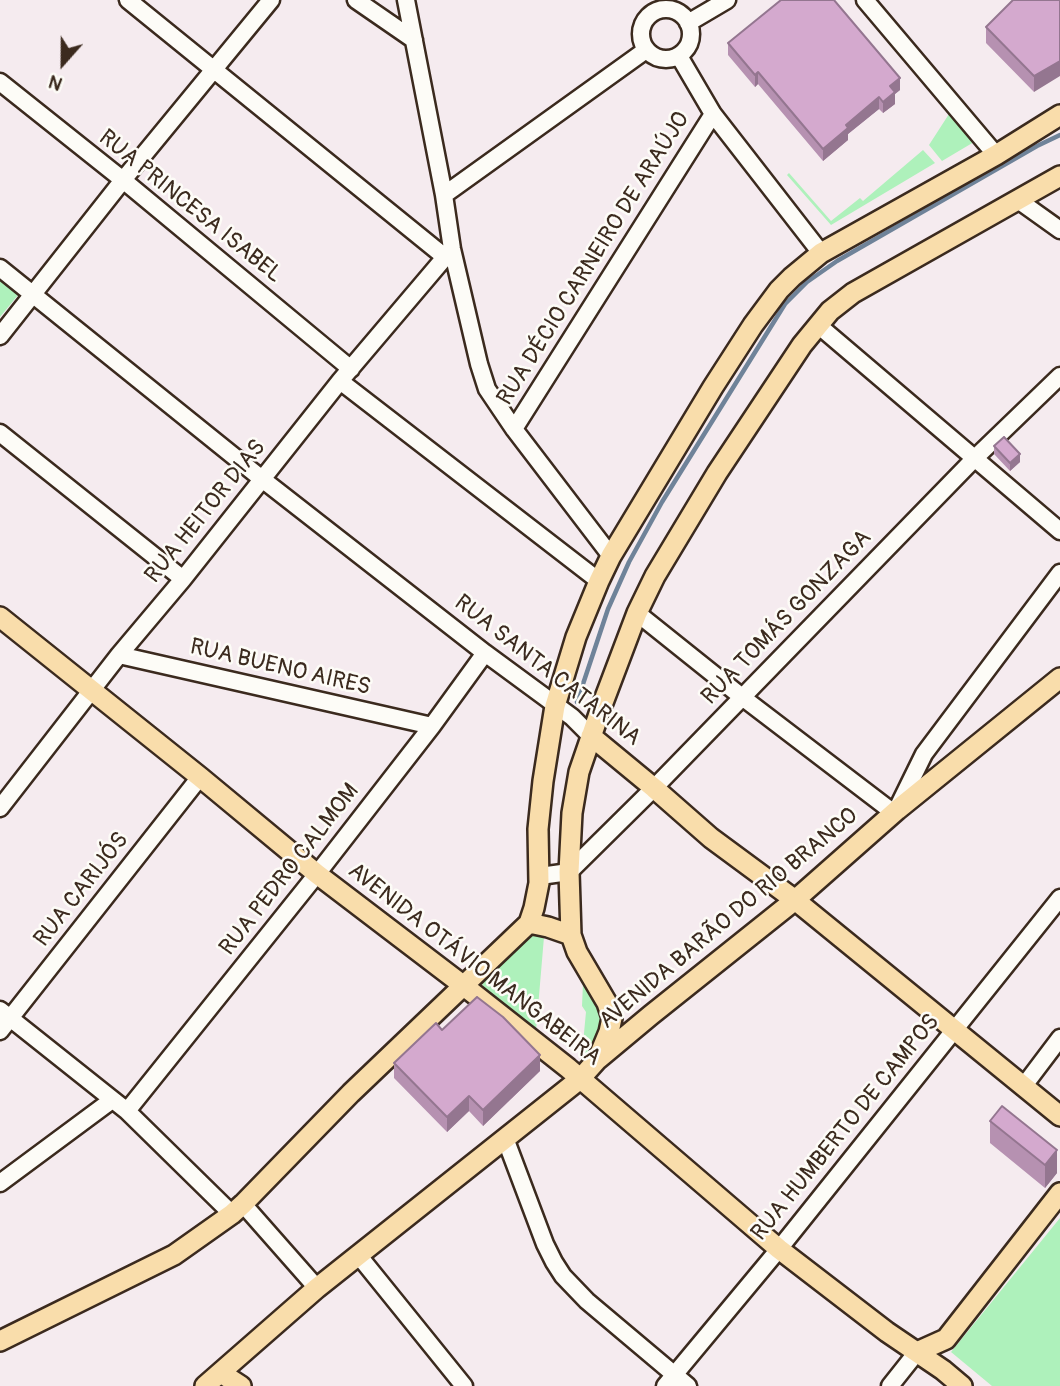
<!DOCTYPE html>
<html>
<head>
<meta charset="utf-8">
<style>
	body { margin:0 }
	#map { position:relative; width:1060px; height:1386px; overflow:hidden; background:#f5ebef; font-family:Pangolin,sans-serif }
	canvas { display:block }
	.north { position:absolute; left:28px; top:28px; width:70px; height:70px; -webkit-text-stroke:5px #fdfcf7; paint-order:stroke; rotate:201deg; font-size:19px; font-weight:700; line-height:28px; text-align:center; color:#3b2a1e }
	.north::after { content:''; display:block; margin:auto; width:24px; height:32px; background:#3b2a1e; clip-path:polygon(50% 0,100% 100%,50% 72%,0 100%) }
</style>
</head>
<body>
<div id="map">
<canvas width="1060" height="1386"></canvas>
<div class="north">N</div>
</div>
<script>
const g = document.querySelector('canvas').getContext('2d');
g.lineJoin = 'round';
function fill(path, color) { g.fillStyle = color; g.fill(path, 'evenodd'); }
const toPath = rows => new Path2D(rows.map(r => 'M' + r).join(''));
function stroke(path, color, width, dash) { g.strokeStyle = color; g.lineWidth = width; g.lineCap = dash ? 'butt' : 'round'; g.setLineDash(dash || []); g.stroke(path); }
function drawText(font, color, halo, rows, align = 'center') {
  g.font = font + ' Pangolin,sans-serif'; g.lineWidth = 5; g.setLineDash([]); g.textBaseline = 'middle'; g.strokeStyle = halo; g.fillStyle = color; for (const [text, x, y, turn = 0] of rows) {
    g.save(); g.translate(x, y); g.rotate((+turn || 0) * Math.PI / 180); g.textAlign = isNaN(turn) ? turn : align; if (halo) g.strokeText(text, 0, 0); g.fillText(text, 0, 0); g.restore();
  }
}
fill(toPath([
	[949,114,969,134,974,142,942,161,929,145],
	[923,150,935,163,831,225,787,175,789,173,831,221,860,198,863,201],
	[0,271,23,289,0,317],
	[529,931,544,937,536,1031,483,987,481,980],
	[583,983,607,1010,602,1043,590,1052,582,1054,586,1012,582,1006],
	[1060,1218,1060,1386,992,1386,951,1352]
]), '#aef1bb');
stroke(toPath([
	[577,702,608,609,629,562,662,502,785,304,807,282,837,261,1037,146,1060,135]
]), '#6f8399', 4.5);
const minor = toPath([
	[128,0,445,257],
	[356,0,414,40],
	[406,0,444,195,452,249,479,364,487,389,514,429,611,556],
	[865,0,996,155],
	'641 34a25 25 0 1 1 50 0a25 25 0 1 1-50 0Z',
	[688,23,727,0],
	[679,56,713,114,821,253],
	[0,82,123,180,351,369],
	[444,195,646,50],
	[1018,200,1060,230],
	[0,268,262,479,485,653,572,717,591,736],
	[818,325,1060,531],
	[0,336,123,180,271,0],
	[340,381,599,581],
	[514,429,713,114],
	[0,433,183,579],
	[637,613,742,697,894,813],
	[119,655,432,726],
	[0,808,119,655,183,579,340,381,452,249],
	[897,809,924,754,1060,573],
	[540,876,569,872,654,788,975,458,1060,376],
	[0,1010,127,1111,232,1214],
	[0,1031,200,777],
	[1023,1087,1060,1038],
	[127,1111,317,874,432,726,485,653],
	[505,1138,545,1244,554,1262,563,1276,587,1301,688,1386],
	[0,1183,112,1100],
	[243,1204,317,1288],
	[359,1256,464,1386],
	[665,1386,779,1249,1060,898],
	[890,1386,917,1352]
]);
const major = toPath([
	[0,617,200,777,317,874,464,986,568,1068,779,1249,887,1332,943,1370,962,1386],
	[591,736,654,788,711,838,795,900,1060,1116],
	[529,923,548,927,571,935],
	[599,1056,609,1032,612,1018,607,1003,577,952,571,935,569,872,572,813,579,772,601,708,637,613,655,576,717,473,802,345,830,311,853,293,1060,176],
	[0,1341,174,1255,232,1214,243,1204,351,1093,529,923,534,908,539,883,538,829,543,781,555,706,576,637,599,581,611,556,713,387,753,325,779,290,792,277,821,253,996,155,1060,115],
	[917,1352,946,1339,1060,1193],
	[221,1373,241,1386],
	[205,1386,317,1288,580,1079,597,1060,651,1015,795,900,897,810,1060,678]
]);
stroke(minor, '#3b2a1e', 21);
stroke(major, '#3b2a1e', 24);
stroke(minor, '#fdfcf7', 16);
stroke(major, '#f9ddab', 19);
fill(toPath([
	[1060,0,1034,92,986,43,986,27],
	[728,43,900,90,895,94,895,104,883,113,879,109,848,134,848,140,823,161,758,84,755,87,728,55],
	[994,446,1020,462,1010,471,994,454],
	[442,1030,540,1071,483,1126,469,1111,447,1132,394,1078,394,1063],
	[990,1121,1057,1173,1045,1188,990,1143]
]), '#b691b1');
fill(toPath([
	[1060,61,1060,76,1034,92,1034,76],
	[758,72,758,84,755,87,755,75],
	[900,78,900,90,895,94,895,104,883,113,883,102,890,86],
	[879,97,879,109,848,134,848,140,823,161,823,149,846,125],
	[1020,454,1020,462,1010,471,1010,463],
	[540,1055,540,1071,483,1126,483,1110],
	[469,1096,469,1111,447,1132,447,1117],
	[1057,1150,1057,1173,1045,1188,1045,1165]
]), '#947690');
const building = toPath([
	[781,0,834,0,900,78,890,86,895,92,883,102,879,97,846,125,848,128,823,149,758,72,755,75,728,43,781,0],
	[1013,0,1060,0,1060,61,1034,76,986,27,1013,0],
	[1004,437,1020,454,1010,463,994,446,1004,437],
	[477,997,503,1017,540,1055,483,1110,469,1096,447,1117,394,1063,436,1023,442,1030,477,997],
	[1002,1106,1057,1150,1045,1165,990,1121,1002,1106]
]);
fill(building, '#d4a9ce');
stroke(building, '#947690', 2);
drawText('23px', '#3b2a1e', '#fdfcf7', [
	["RUA PRINCESA ISABEL",190,207,39],
	["RUA DÉCIO CARNEIRO DE ARAÚJO",594,259,-58],
	["RUA HEITOR DIAS",206,512,-51],
	["RUA TOMÁS GONZAGA",787,618,-46],
	["RUA BUENO AIRES",280,668,13],
	["RUA SANTA CATARINA",547,671,38],
	["RUA PEDRO CALMOM",290,870,-52],
	["RUA CARIJÓS",82,890,-52],
	["AVENIDA BARÃO DO RIO BRANCO",729,919,-40],
	["AVENIDA OTÁVIO MANGABEIRA",474,965,38],
	["RUA HUMBERTO DE CAMPOS",846,1128,-51]
]);
</script>
</body>
</html>
